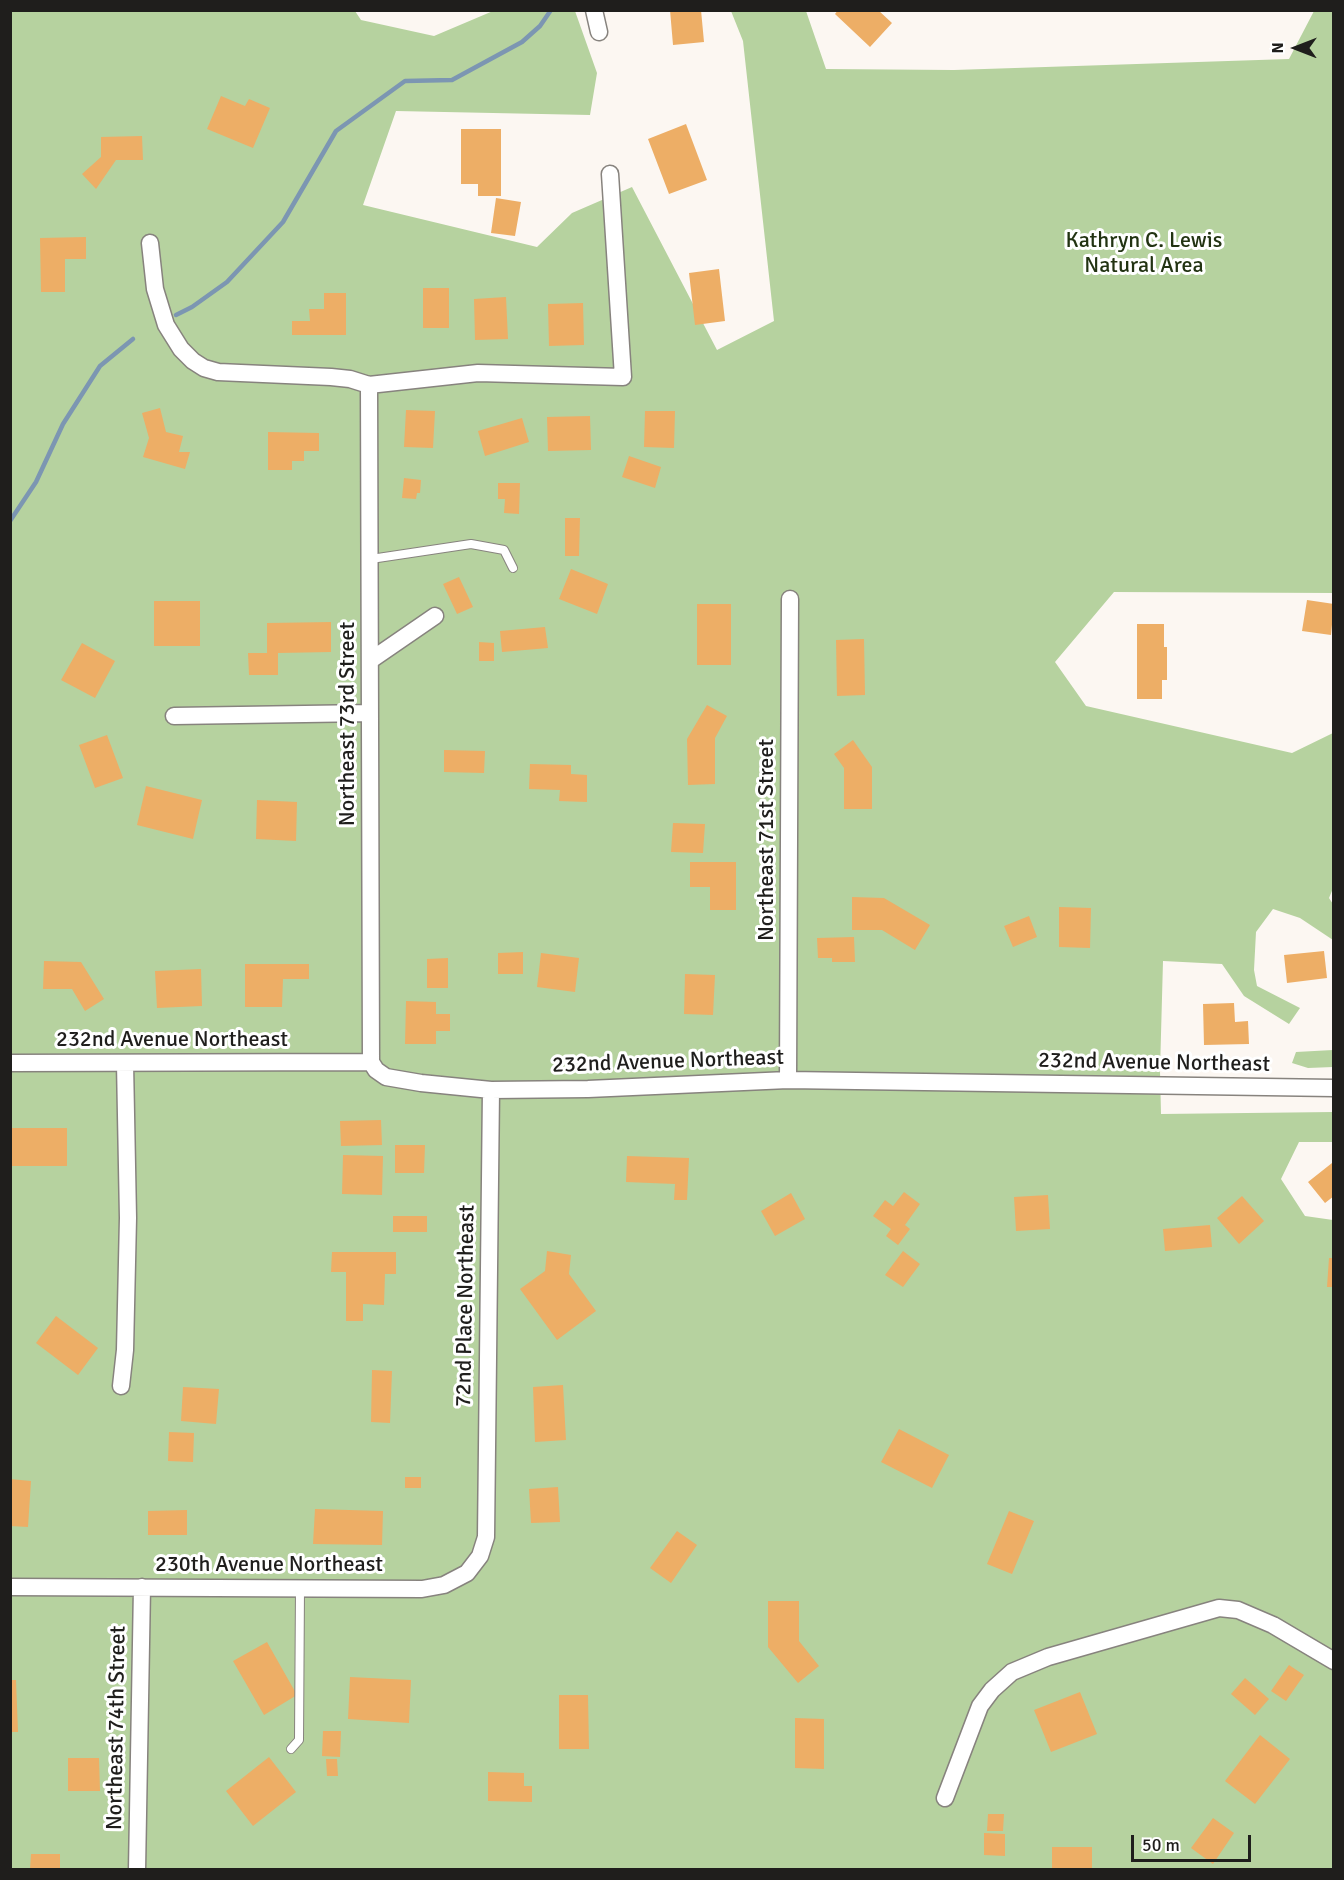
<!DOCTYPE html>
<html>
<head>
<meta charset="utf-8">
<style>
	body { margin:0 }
	#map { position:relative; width:1344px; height:1880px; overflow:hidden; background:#fcf7f2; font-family:Signika,sans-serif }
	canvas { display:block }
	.frame { position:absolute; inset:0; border:12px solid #1f1e1c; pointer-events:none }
	.north { position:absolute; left:1266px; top:18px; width:60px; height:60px; -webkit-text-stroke:4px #fff; paint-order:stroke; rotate:270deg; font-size:16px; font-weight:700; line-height:24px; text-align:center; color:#1f1e1c }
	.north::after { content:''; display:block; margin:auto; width:21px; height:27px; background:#1f1e1c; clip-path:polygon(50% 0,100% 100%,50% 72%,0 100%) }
	.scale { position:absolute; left:1131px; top:1835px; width:120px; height:27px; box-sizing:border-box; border:3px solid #1f1e1c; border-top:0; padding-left:8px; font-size:18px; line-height:21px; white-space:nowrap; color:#1f1e1c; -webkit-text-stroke:4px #fff; paint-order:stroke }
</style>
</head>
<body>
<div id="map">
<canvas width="1344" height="1880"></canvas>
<div class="frame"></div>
<div class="north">N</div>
<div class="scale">50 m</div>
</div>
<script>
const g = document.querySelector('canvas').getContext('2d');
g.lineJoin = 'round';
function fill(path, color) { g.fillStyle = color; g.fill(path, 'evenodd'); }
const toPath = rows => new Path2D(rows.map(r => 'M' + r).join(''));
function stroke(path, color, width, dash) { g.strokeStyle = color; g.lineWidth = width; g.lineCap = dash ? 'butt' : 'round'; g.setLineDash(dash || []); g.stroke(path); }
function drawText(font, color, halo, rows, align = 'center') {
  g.font = font + ' Signika,sans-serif'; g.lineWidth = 6; g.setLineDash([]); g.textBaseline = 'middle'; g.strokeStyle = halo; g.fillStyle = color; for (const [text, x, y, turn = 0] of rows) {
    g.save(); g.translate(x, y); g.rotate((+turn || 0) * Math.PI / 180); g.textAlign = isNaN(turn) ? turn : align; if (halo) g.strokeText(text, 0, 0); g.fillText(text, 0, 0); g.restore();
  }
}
fill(toPath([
	[11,11,355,11,361,20,434,36,493,11,575,11,597,73,590,115,396,111,363,205,537,247,572,213,632,187,717,350,774,321,743,41,731,11,806,11,826,69,954,70,1289,59,1314,11,1333,11,1333,593,1114,592,1055,662,1086,706,1292,753,1333,733,1334,886,1329,898,1333,904,1333,940,1300,918,1273,909,1256,932,1254,970,1257,986,1300,1008,1289,1024,1244,996,1222,964,1163,961,1160,1071,1161,1114,1333,1112,1333,1142,1299,1142,1281,1179,1305,1216,1333,1220,1333,1869,11,1870],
	[1333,1050,1333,1067,1308,1068,1292,1063,1296,1052]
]), '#b6d29f');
stroke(toPath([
	[176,315,192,307,227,282,283,222,336,131,405,81,452,80,522,42,540,26,551,10],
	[10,521,36,482,63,424,100,366,133,339]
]), '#7c96b2', 4.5);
fill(toPath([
	[670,10,701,10,704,42,673,45],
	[838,10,878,10,892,23,870,47,835,14],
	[221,96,245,106,249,99,270,108,253,148,207,129],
	[686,124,707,180,669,194,648,139],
	[461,129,501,129,501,196,478,196,478,184,461,184],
	[142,136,143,160,116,160,96,189,82,174,101,157,101,137],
	[496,198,521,202,515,236,491,233],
	[86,237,86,259,65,259,65,292,41,292,40,238],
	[719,269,725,321,695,325,689,273],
	[423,288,449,288,449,328,423,328],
	[324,293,346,293,346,335,292,335,292,321,310,321,309,309,324,309],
	[506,297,508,339,475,340,474,299],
	[583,303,584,345,549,346,548,304],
	[160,408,166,432,183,436,179,452,190,452,185,469,143,457,149,438,142,413],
	[406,410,435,411,433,448,404,447],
	[645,411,675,411,674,448,644,447],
	[590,416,591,450,548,451,547,417],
	[522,418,529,442,485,456,478,431],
	[268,432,319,433,319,451,304,451,304,461,292,461,292,470,268,470],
	[629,456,661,467,655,488,622,477],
	[404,478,421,480,420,493,417,493,416,499,402,498],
	[498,483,520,483,519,514,504,513,505,499,498,499],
	[565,518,580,518,579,556,565,556],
	[571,569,608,584,597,614,559,599],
	[459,577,473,607,457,614,443,584],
	[1307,600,1334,604,1331,635,1302,631],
	[154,601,200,601,200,646,154,646],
	[697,604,731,604,731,665,697,665],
	[331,622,331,652,278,653,278,675,249,675,248,653,267,653,267,623],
	[1137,624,1164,624,1164,647,1167,647,1167,680,1162,680,1162,699,1137,699],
	[545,627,548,648,502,652,500,631],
	[864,639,865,695,837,696,836,640],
	[479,642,494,643,494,661,479,661],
	[82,643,115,661,95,698,61,680],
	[707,705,727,716,715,738,715,784,688,785,687,739],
	[107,735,123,778,95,788,79,745],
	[853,740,872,767,872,809,844,809,844,768,834,754],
	[444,750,485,751,484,773,444,772],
	[530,764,571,765,571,774,587,775,587,802,559,801,560,790,529,789],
	[146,786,202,800,193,839,137,825],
	[257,800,297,802,296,841,256,839],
	[673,823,705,824,703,853,671,852],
	[690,862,736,862,736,910,710,910,710,887,690,887],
	[852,897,884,898,930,925,915,950,882,930,852,930],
	[1059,907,1091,908,1090,948,1059,947],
	[1029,916,1037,937,1013,947,1004,926],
	[854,937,855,962,832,962,832,958,818,958,817,938],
	[1324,951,1327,978,1287,983,1284,955],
	[523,952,523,974,498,974,498,953],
	[541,953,579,958,575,992,537,987],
	[448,958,448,988,427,988,427,959],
	[44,961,81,962,104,999,85,1011,72,989,43,989],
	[245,964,309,964,309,979,283,979,282,1007,245,1007],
	[201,969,202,1006,157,1008,155,971],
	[685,974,715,975,713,1015,684,1014],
	[406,1001,436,1002,436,1014,450,1014,450,1031,436,1031,436,1044,405,1044],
	[1234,1003,1235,1022,1248,1021,1249,1044,1204,1045,1203,1004],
	[381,1120,382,1145,341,1146,340,1121],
	[10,1128,67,1128,67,1166,10,1166],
	[395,1145,425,1145,424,1173,395,1173],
	[343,1155,383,1156,382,1195,342,1194],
	[627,1156,689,1158,687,1200,674,1200,675,1184,626,1182],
	[1332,1163,1334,1165,1334,1196,1325,1203,1308,1182],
	[904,1192,920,1204,905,1225,910,1229,898,1245,886,1236,891,1229,873,1216,885,1200,893,1206],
	[791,1193,805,1219,775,1236,761,1211],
	[1048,1195,1050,1229,1016,1231,1014,1197],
	[1242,1196,1264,1221,1239,1244,1217,1218],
	[393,1216,427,1216,427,1232,393,1232],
	[1210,1225,1212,1247,1165,1251,1163,1229],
	[547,1251,571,1255,569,1274,596,1311,557,1340,520,1289,545,1271],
	[903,1251,920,1264,903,1287,885,1275],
	[332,1252,396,1252,396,1274,385,1274,384,1305,363,1304,363,1321,346,1321,346,1272,331,1272],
	[1329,1258,1334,1258,1334,1287,1327,1287],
	[56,1316,98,1348,78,1375,36,1343],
	[372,1370,392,1371,390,1423,371,1422],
	[563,1385,566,1440,535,1442,533,1387],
	[183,1387,219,1389,216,1424,181,1421],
	[899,1429,949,1455,932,1488,881,1462],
	[169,1432,194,1433,193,1462,168,1461],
	[405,1477,421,1477,421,1488,405,1488],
	[10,1479,31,1481,28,1527,10,1526],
	[558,1487,560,1522,531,1523,529,1489],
	[315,1509,383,1511,382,1545,313,1544],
	[187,1510,187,1535,148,1535,148,1511],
	[1009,1511,1034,1521,1012,1574,987,1564],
	[677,1531,697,1545,671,1583,650,1568],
	[768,1601,799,1601,799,1641,819,1666,798,1683,768,1647],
	[267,1642,297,1695,264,1715,233,1661],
	[1289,1665,1304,1675,1286,1701,1271,1691],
	[350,1677,411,1680,409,1723,348,1719],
	[1245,1678,1269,1699,1255,1715,1231,1694],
	[10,1680,16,1680,18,1732,10,1732],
	[1080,1692,1097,1734,1051,1752,1034,1710],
	[559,1695,588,1695,589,1749,559,1749],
	[795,1718,824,1719,824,1769,795,1768],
	[323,1731,341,1731,340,1757,322,1756],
	[1260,1735,1290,1759,1255,1804,1225,1781],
	[269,1757,296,1792,253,1826,226,1791],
	[68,1758,99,1758,100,1791,68,1791],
	[326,1759,337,1759,338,1776,327,1776],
	[488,1772,524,1773,524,1786,532,1786,532,1802,488,1801],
	[988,1814,1004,1814,1003,1831,987,1831],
	[1213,1818,1234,1833,1213,1864,1191,1848],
	[984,1833,1005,1834,1005,1856,984,1855],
	[1052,1847,1092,1847,1092,1870,1052,1870],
	[31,1854,60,1854,60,1870,30,1870]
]), '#edae66');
const service = toPath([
	[371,559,471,544,504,550,513,568],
	[291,1749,299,1740,300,1588]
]);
const minor = toPath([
	[594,10,599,32],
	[150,243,155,289,166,325,181,349,193,361,204,368,218,372,331,377,350,379,369,385,478,373,623,377,610,174],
	[369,385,371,1062],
	[371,660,435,616],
	[174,716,370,713],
	[10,1063,371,1062,376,1070,386,1077,421,1083,491,1090,588,1089,788,1080,1334,1088],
	[788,1080,790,599],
	[121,1386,125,1350,128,1218,125,1063],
	[10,1587,422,1589,444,1585,467,1573,480,1556,486,1537,491,1090],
	[945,1798,980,1706,992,1690,1012,1672,1048,1657,1219,1608,1238,1610,1273,1625,1334,1661],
	[137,1870,142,1587]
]);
stroke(service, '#87837e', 10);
stroke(minor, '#87837e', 19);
stroke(service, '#fff', 8);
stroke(minor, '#fff', 16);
drawText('22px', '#223312', '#fff', [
	["Kathryn C. Lewis",1144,241],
	["Natural Area",1144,266]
]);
drawText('22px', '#1f1e1c', '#fff', [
	["Northeast 73rd Street",348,724,-90],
	["Northeast 71st Street",767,840,-90],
	["232nd Avenue Northeast",172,1040],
	["232nd Avenue Northeast",668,1062,-2],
	["232nd Avenue Northeast",1154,1063,1],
	["72nd Place Northeast",466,1306,-89],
	["230th Avenue Northeast",269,1565],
	["Northeast 74th Street",117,1728,-89]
]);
</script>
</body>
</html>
